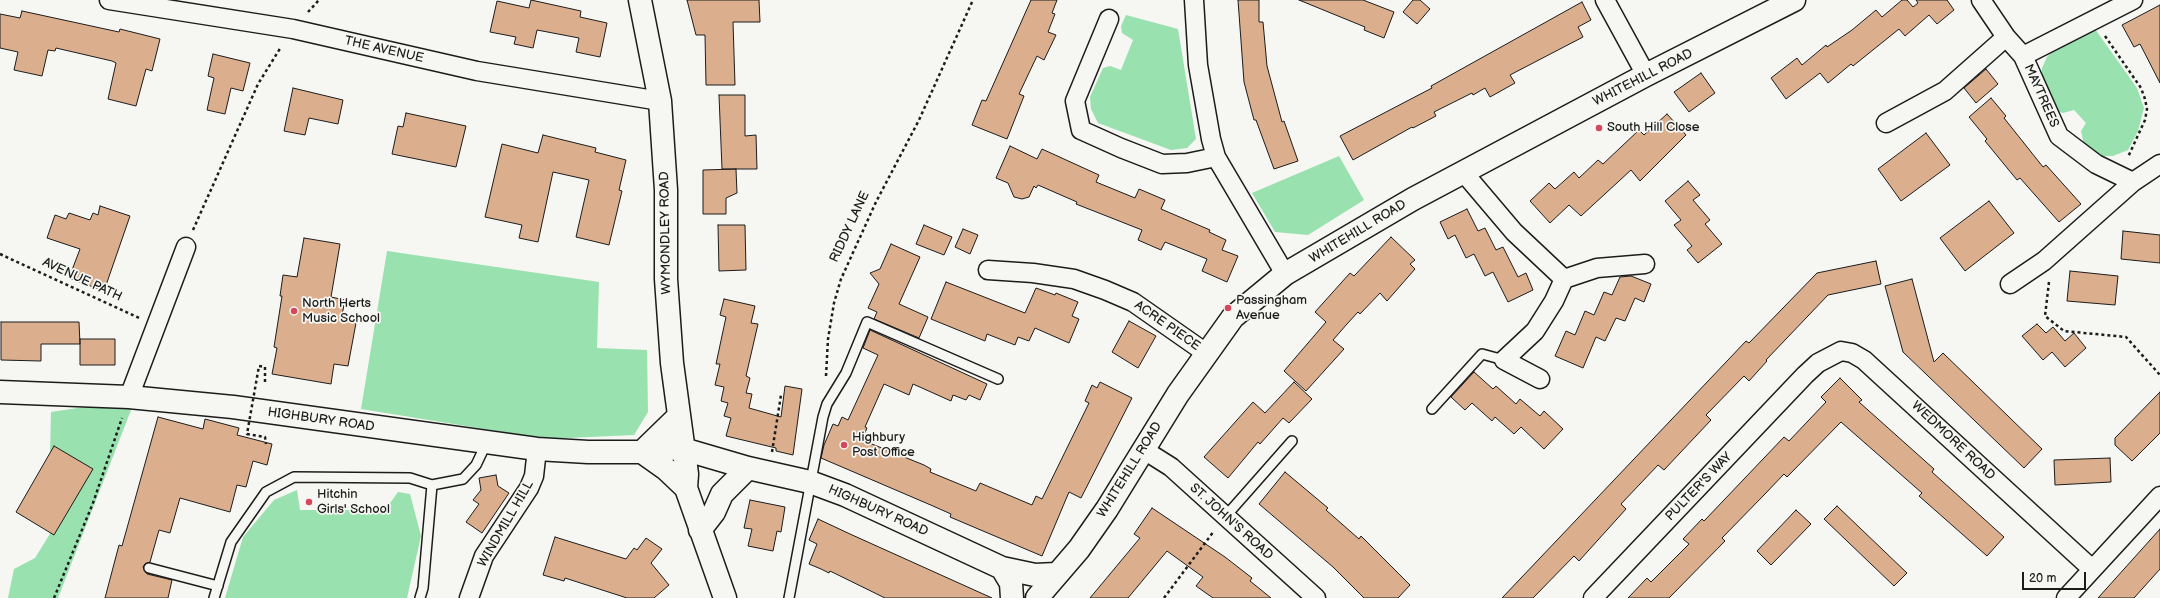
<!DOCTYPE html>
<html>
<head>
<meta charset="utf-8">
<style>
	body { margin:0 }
	#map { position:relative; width:2160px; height:598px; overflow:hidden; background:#f6f6f2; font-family:"Balsamiq Sans",sans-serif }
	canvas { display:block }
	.scale { position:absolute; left:2022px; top:572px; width:64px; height:18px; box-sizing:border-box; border:2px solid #1c1c1c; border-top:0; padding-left:5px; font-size:12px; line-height:14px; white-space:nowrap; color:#1c1c1c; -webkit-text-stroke:3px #f6f6f2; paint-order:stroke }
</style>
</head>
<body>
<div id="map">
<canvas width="2160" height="598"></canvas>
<div class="scale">20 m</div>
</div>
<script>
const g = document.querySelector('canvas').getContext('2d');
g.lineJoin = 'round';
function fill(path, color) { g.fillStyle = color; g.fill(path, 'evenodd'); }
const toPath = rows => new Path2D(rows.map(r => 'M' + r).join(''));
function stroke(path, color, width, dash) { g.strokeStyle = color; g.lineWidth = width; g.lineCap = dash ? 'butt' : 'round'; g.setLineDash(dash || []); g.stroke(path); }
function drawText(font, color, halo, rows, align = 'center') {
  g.font = font + ' "Balsamiq Sans",sans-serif'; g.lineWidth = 3.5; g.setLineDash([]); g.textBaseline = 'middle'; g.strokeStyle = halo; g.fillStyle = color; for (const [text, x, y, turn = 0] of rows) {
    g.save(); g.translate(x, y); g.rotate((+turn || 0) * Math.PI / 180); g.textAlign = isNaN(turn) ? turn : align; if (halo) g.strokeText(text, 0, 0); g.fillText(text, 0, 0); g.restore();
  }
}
fill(toPath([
	[1126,15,1178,29,1196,139,1187,148,1171,150,1098,123,1091,109,1090,97,1103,68,1110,66,1121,70,1133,40,1122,33,1121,26],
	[2095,29,2137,88,2144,108,2138,131,2128,150,2113,156,2100,156,2084,145,2081,131,2086,123,2074,110,2063,113,2057,111,2042,79,2042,68,2047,57,2055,49],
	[1339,156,1364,200,1308,235,1275,232,1252,193],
	[387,251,599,282,597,348,647,350,648,412,634,435,546,439,361,409],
	[133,405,58,598,8,598,14,569,35,558,61,516,50,454,51,412,91,406],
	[297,490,300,510,385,510,398,492,410,494,421,536,407,598,225,598,243,537,274,500]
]), '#99e1af');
const building = toPath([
	[531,0,581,11,580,17,607,23,600,57,576,52,579,38,537,30,533,48,514,44,516,37,490,32,497,1,529,8,531,0],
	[687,0,759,0,760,22,733,22,735,85,706,85,705,35,696,35,687,0],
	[1031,0,1057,0,1052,13,1055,14,1048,32,1056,35,1044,60,1037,56,1019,94,1024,96,1007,139,972,125,982,100,986,101,1031,0],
	[1238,0,1259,0,1259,22,1263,22,1267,66,1282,122,1284,121,1298,161,1274,169,1256,120,1254,120,1244,82,1238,0],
	[1299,0,1363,0,1394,12,1384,38,1364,30,1365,27,1299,0],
	[1413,0,1420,0,1430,9,1417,24,1403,12,1413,0],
	[1902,0,1907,0,1913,7,1918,3,1916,0,1947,0,1954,10,1937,24,1929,15,1905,36,1899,29,1853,66,1851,64,1828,83,1820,73,1786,99,1771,78,1797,58,1802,65,1826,45,1827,47,1852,30,1876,10,1882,17,1902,0],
	[1582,2,1591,20,1578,27,1583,37,1510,75,1515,83,1490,97,1485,88,1473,95,1472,93,1434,112,1436,116,1413,128,1412,127,1353,160,1340,136,1432,88,1431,86,1582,2],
	[2160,5,2160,83,2140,44,2134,47,2122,25,2160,5],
	[22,11,119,32,120,29,160,39,152,71,146,69,136,106,108,99,116,63,112,61,56,48,55,51,48,50,42,76,14,70,18,52,0,48,0,14,20,18,22,11],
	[213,54,250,63,243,91,231,88,225,114,207,110,214,78,208,76,213,54],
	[1986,69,1998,84,1976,103,1964,88,1986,69],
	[1701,73,1715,93,1689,112,1674,92,1701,73],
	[293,88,343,100,338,124,309,118,305,135,284,131,293,88],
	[719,95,745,95,745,136,756,135,757,169,722,169,719,95],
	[1991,98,2006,116,2004,118,2043,167,2046,165,2081,204,2059,222,2020,178,2017,180,1985,141,1987,139,1969,117,1991,98],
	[406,113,466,126,456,167,392,154,398,126,403,127,406,113],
	[1667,114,1686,135,1640,181,1631,170,1581,216,1569,205,1550,223,1530,201,1549,183,1555,189,1574,172,1579,178,1598,160,1603,164,1639,130,1644,135,1667,114],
	[1926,133,1950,165,1901,201,1878,169,1926,133],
	[543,135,596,148,595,152,626,160,619,190,622,191,609,245,576,237,589,180,553,172,538,242,519,238,522,225,485,217,502,144,538,153,543,135],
	[1010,146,1037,159,1042,149,1099,175,1096,182,1135,198,1139,189,1165,200,1161,209,1210,230,1209,232,1226,240,1222,250,1238,256,1227,282,1202,271,1207,259,1165,242,1161,250,1138,240,1142,230,1076,204,1077,202,1038,185,1036,188,1034,186,1029,197,1022,199,1014,197,1008,183,996,178,1010,146],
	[736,169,737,193,726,198,726,214,703,214,703,170,736,169],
	[1688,181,1700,195,1693,200,1710,220,1705,224,1722,244,1698,263,1687,250,1692,246,1674,225,1681,220,1665,201,1688,181],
	[1989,201,2014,233,1965,271,1940,238,1989,201],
	[100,206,130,216,104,291,69,278,80,249,47,238,55,215,66,219,69,213,90,220,93,213,98,215,100,206],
	[1467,209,1478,231,1485,228,1496,250,1503,247,1518,277,1526,273,1533,290,1508,302,1493,272,1485,276,1474,254,1466,258,1455,235,1448,239,1440,222,1467,209],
	[718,225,745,225,746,270,719,271,718,225],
	[924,225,952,237,944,255,916,244,924,225],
	[963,229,978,235,970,254,955,247,963,229],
	[2123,231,2160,235,2160,263,2121,259,2123,231],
	[1391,237,1415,260,1410,264,1415,269,1387,301,1380,293,1360,314,1358,312,1347,324,1333,340,1344,349,1306,391,1284,371,1326,322,1315,312,1350,273,1354,276,1391,237],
	[304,238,340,244,331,297,345,300,341,320,356,323,348,366,334,364,331,384,272,374,277,348,274,347,282,296,280,296,283,275,297,277,304,238],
	[891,244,920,257,899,304,928,317,919,338,874,319,877,312,868,308,879,284,870,273,880,269,891,244],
	[1876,261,1881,284,1828,295,1766,360,1767,361,1749,381,1744,376,1706,415,1711,420,1664,470,1658,465,1621,504,1626,509,1579,561,1574,556,1533,598,1502,598,1709,380,1746,341,1749,343,1817,273,1876,261],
	[2070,271,2118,276,2115,305,2067,301,2070,271],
	[1631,276,1651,284,1644,302,1635,298,1625,321,1616,318,1605,341,1596,337,1583,368,1555,356,1566,331,1575,335,1585,311,1594,315,1604,292,1612,295,1620,277,1631,276],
	[1912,279,1934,362,1943,353,2042,449,2024,468,1903,352,1885,286,1912,279],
	[946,282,1025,313,1036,288,1055,295,1056,293,1078,302,1072,316,1079,319,1069,343,1035,328,1029,341,1018,337,1015,345,987,334,985,341,931,319,946,282],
	[724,299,755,306,751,323,758,324,746,376,750,378,746,393,752,394,749,408,781,417,785,386,802,389,793,455,776,451,776,448,726,436,731,418,724,416,728,403,721,401,724,387,715,385,720,364,716,364,726,317,720,315,724,299],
	[1129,321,1156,336,1138,368,1112,352,1129,321],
	[1,322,79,322,80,344,41,344,41,361,1,360,1,322],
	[2037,324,2046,333,2053,327,2065,341,2074,333,2086,348,2065,367,2052,352,2043,360,2022,336,2037,324],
	[870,330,987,384,980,400,969,395,966,400,953,395,951,401,913,384,909,395,884,384,865,427,867,428,862,440,924,465,931,469,930,472,976,491,980,483,1032,505,1036,496,1042,499,1089,403,1085,401,1092,385,1097,388,1100,382,1132,398,1081,498,1069,492,1042,556,950,517,951,514,933,506,821,458,824,445,833,424,838,426,842,417,848,420,878,355,863,348,870,330],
	[80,339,115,339,115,365,80,365,80,339],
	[1474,372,1493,389,1496,386,1516,404,1520,399,1540,416,1544,411,1563,429,1544,449,1521,427,1514,434,1495,417,1492,421,1472,403,1465,410,1451,397,1474,372],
	[1840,378,1862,400,1859,402,1934,469,1932,472,2004,537,1987,556,1919,496,1922,493,1841,422,1787,477,1784,474,1764,495,1722,538,1725,541,1669,598,1628,598,1647,578,1651,582,1689,544,1683,539,1702,519,1704,521,1784,437,1789,441,1807,422,1826,402,1821,397,1840,378],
	[1294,382,1312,399,1289,423,1283,418,1260,444,1258,442,1228,478,1204,457,1253,402,1265,413,1294,382],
	[2160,392,2160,433,2132,461,2115,445,2115,438,2160,392],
	[158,417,203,429,205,419,239,428,237,435,272,444,267,465,253,461,246,487,237,485,230,512,180,498,170,533,159,530,150,562,145,564,143,567,147,574,172,580,168,598,105,598,119,545,122,546,158,417],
	[54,446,93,469,54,535,16,512,54,446],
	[2110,458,2111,482,2055,485,2054,460,2110,458],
	[1285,472,1328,508,1326,510,1359,539,1361,536,1410,585,1398,598,1364,598,1333,567,1259,504,1285,472],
	[496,475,498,486,509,493,482,533,466,522,479,504,473,500,481,490,479,478,496,475],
	[750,500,785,507,781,532,777,531,773,551,748,546,752,529,744,528,750,500],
	[1837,506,1907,573,1894,586,1824,519,1837,506],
	[1152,508,1225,557,1252,578,1250,581,1271,598,1213,598,1196,586,1203,577,1167,551,1128,598,1090,598,1140,538,1134,534,1152,508],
	[1796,510,1811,524,1771,565,1757,551,1796,510],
	[818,519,850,534,992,598,885,598,830,571,829,573,821,569,809,564,817,544,809,540,818,519],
	[2160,529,2160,569,2134,598,2098,598,2160,529],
	[555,537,626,559,634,548,637,550,646,538,662,549,651,563,669,585,654,598,627,598,565,578,564,581,543,575,555,537]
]);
fill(building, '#dbae8d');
stroke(building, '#1c1c1c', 1);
const lane = toPath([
	[1432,409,1482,354,1504,360],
	[1225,517,1292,441],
	[149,568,218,586],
	[214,598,231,542,266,492,294,477,410,478,432,485,463,479,476,465,487,442],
	[420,598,423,588,432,485],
	[789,598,823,417,827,404,846,373,867,322,998,379]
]);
const street = toPath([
	[109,0,293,29,477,71,660,101],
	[1194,0,1198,65,1211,139,1216,157,1285,274],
	[1605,0,1646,75],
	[1981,0,2006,37,2023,56,2059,136,2096,164,2133,182,2160,164],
	[1109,19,1075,101,1081,130,1121,148,1162,164,1187,163,1216,157],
	[2023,56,2133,0],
	[1886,123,1945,91,2006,37],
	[1464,173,1514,232,1564,279,1597,268,1645,264],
	[988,270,1033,273,1074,279,1105,290,1133,302,1206,353],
	[2010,284,2044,261,2133,182],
	[1540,379,1504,360,1535,331,1554,301,1564,279],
	[129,397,186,247],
	[1144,450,1171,467,1316,598],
	[469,598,484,556,529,488,534,476,537,449],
	[1593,598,1805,375,1818,363,1841,351,1852,353,1864,360,2092,569],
	[2066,598,2160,496]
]);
const secondary = toPath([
	[640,0,660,101,666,190,666,279,672,363,687,474,686,488,725,598],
	[0,392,129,397,233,407,537,449,588,452,642,452,661,448,683,449,748,468,810,482,845,495,1002,568,1035,575,1056,574],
	[642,452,666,469,686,488],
	[642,452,679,416],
	[700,530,714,512,722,494,748,468],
	[1002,568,1011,583,1012,598],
	[1037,598,1079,549,1107,509,1178,394,1233,317,1285,274,1413,199,1646,75,1794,0]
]);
stroke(lane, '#1c1c1c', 12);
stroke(street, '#1c1c1c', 21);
stroke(secondary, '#1c1c1c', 25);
stroke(toPath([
	[308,12,319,0],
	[2105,36,2141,88,2145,99,2147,109,2145,120,2128,157],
	[193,230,258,84,281,47],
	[0,254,139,318],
	[2049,282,2045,316,2064,331,2126,337,2160,375],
	[826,376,828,339,834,303,841,279,876,202,919,120,973,0],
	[772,452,781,395],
	[54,598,93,503,122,418],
	[1164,598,1214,531]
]), '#1c1c1c', 2.5, [3, 3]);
stroke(lane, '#f6f6f2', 9);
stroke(street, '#f6f6f2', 18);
stroke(secondary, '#f6f6f2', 22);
stroke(toPath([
	[265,382,265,367,259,366,247,434,265,437,266,444]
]), '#1c1c1c', 2.5, [3, 3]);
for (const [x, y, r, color] of [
	[1599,128,4,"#d1495b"],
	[1228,308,4,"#d1495b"],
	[294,311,4,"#d1495b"],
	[844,445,4,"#d1495b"],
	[309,502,4,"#d1495b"]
]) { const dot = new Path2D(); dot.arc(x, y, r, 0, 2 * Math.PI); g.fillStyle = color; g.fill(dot); stroke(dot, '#f6f6f2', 1.5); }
drawText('13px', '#1c1c1c', '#f6f6f2', [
	["THE AVENUE",384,50,13],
	["WHITEHILL ROAD",1643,78,-27],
	["MAYTREES",2041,96,66],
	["RIDDY LANE",850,227,-65],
	["WHITEHILL ROAD",1358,232,-31],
	["WYMONDLEY ROAD",666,233,-91],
	["AVENUE PATH",82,280,25],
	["ACRE PIECE",1167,326,35],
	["HIGHBURY ROAD",321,420,8],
	["WEDMORE ROAD",1953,441,43],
	["WHITEHILL ROAD",1130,470,-58],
	["PULTER'S WAY",1699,487,-46],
	["HIGHBURY ROAD",878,511,24],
	["ST. JOHN'S ROAD",1231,522,42],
	["WINDMILL HILL",506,524,-60]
]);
drawText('13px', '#1c1c1c', '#f6f6f2', [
	["South Hill Close",1607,128],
	["Passingham",1236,301],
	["Avenue",1236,316],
	["North Herts",302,304],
	["Music School",302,319],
	["Highbury",852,438],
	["Post Office",852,453],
	["Hitchin",317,495],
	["Girls' School",317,510]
], 'left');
</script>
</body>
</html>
